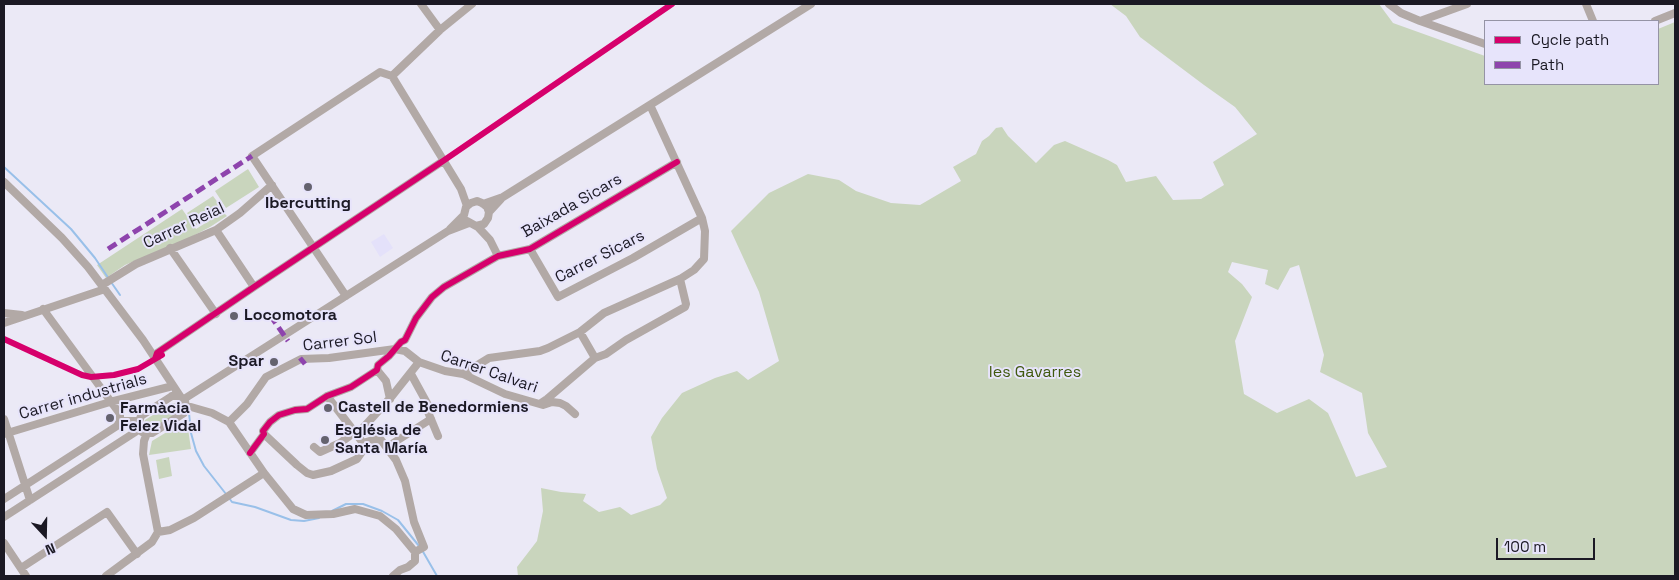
<!DOCTYPE html>
<html>
<head>
<meta charset="utf-8">
<style>
	body { margin:0 }
	#map { position:relative; width:1679px; height:580px; overflow:hidden; background:#ebe9f6; font-family:"Space Grotesk",sans-serif }
	canvas { display:block }
	.frame { position:absolute; inset:0; border:5px solid #1b1924; pointer-events:none }
	.legend { position:absolute; left:1484px; top:20px; width:175px; height:65px; box-sizing:border-box; background:#e7e4fb; border:1px solid #9593a5; margin:0; padding:6px 9px; list-style:none; font-size:15px; color:#1b1924 }
	.legend li { display:flex; align-items:center; gap:10px; height:25px }
	.legend b { width:25px; border:1px solid #9593a5 }
	.north { position:absolute; left:20px; top:510px; width:50px; height:50px; -webkit-text-stroke:4px #e7e4fb; paint-order:stroke; rotate:159deg; font-size:14px; font-weight:700; line-height:20px; text-align:center; color:#1b1924 }
	.north::after { content:''; display:block; margin:auto; width:18px; height:22px; background:#1b1924; clip-path:polygon(50% 0,100% 100%,50% 72%,0 100%) }
	.scale { position:absolute; left:1496px; top:538px; width:99px; height:22px; box-sizing:border-box; border:2px solid #1b1924; border-top:0; padding-left:6px; font-size:15px; line-height:18px; white-space:nowrap; color:#1b1924; -webkit-text-stroke:4px #e7e4fb; paint-order:stroke }
</style>
</head>
<body>
<div id="map">
<canvas width="1679" height="580"></canvas>
<div class="frame"></div>
<ul class="legend">
<li><b style="height:6px;background:#d6006c"></b>Cycle path</li>
<li><b style="height:6px;background:#8e44ad"></b>Path</li>
</ul>
<div class="north">N</div>
<div class="scale">100 m</div>
</div>
<script>
const g = document.querySelector('canvas').getContext('2d');
g.lineJoin = 'round';
function fill(path, color) { g.fillStyle = color; g.fill(path, 'evenodd'); }
const toPath = rows => new Path2D(rows.map(r => 'M' + r).join(''));
function stroke(path, color, width, dash) { g.strokeStyle = color; g.lineWidth = width; g.lineCap = dash ? 'butt' : 'round'; g.setLineDash(dash || []); g.stroke(path); }
function drawText(font, color, halo, rows, align = 'center') {
  g.font = font + ' "Space Grotesk",sans-serif'; g.lineWidth = 4; g.setLineDash([]); g.textBaseline = 'middle'; g.strokeStyle = halo; g.fillStyle = color; for (const [text, x, y, turn = 0] of rows) {
    g.save(); g.translate(x, y); g.rotate((+turn || 0) * Math.PI / 180); g.textAlign = isNaN(turn) ? turn : align; if (halo) g.strokeText(text, 0, 0); g.fillText(text, 0, 0); g.restore();
  }
}
fill(toPath([
	[384,234,393,248,380,257,371,242]
]), '#e4e1fa');
fill(toPath([
	[1110,4,1379,4,1393,23,1485,56,1485,84,1658,84,1658,29,1675,22,1675,576,518,576,517,567,537,541,543,511,541,488,561,492,586,494,583,501,599,512,620,507,631,515,660,505,667,498,657,469,651,437,662,418,682,393,715,378,737,371,748,380,779,361,759,292,731,231,769,193,808,174,839,180,856,191,891,203,920,205,961,181,953,167,976,154,982,141,989,136,996,128,1002,127,1008,136,1036,163,1054,145,1065,141,1108,160,1117,165,1126,182,1156,176,1173,200,1201,199,1224,185,1213,162,1257,134,1235,107,1204,85,1140,37,1126,16],
	[1232,262,1268,270,1265,284,1278,290,1290,268,1299,265,1324,355,1320,372,1362,393,1368,433,1387,467,1356,477,1328,413,1309,399,1277,413,1244,394,1235,341,1252,297,1242,284,1228,272],
	[248,169,259,187,226,208,215,191],
	[213,196,222,208,195,226,187,213],
	[182,209,196,229,223,212,227,216,210,227,191,237,125,265,106,278,97,265],
	[172,403,177,403,179,406,178,413,153,429,147,428,144,424,145,420],
	[187,422,191,449,149,455,152,441,180,424],
	[169,457,172,476,159,479,156,460]
]), '#c9d5bd');
stroke(toPath([
	[4,167,71,229,95,258,109,279],
	[111,282,120,295],
	[189,413,191,433,196,451,204,466,226,494],
	[229,498,232,502,255,507,291,520,304,521,319,518],
	[332,511,346,504,363,504,382,511,398,520,419,546],
	[422,550,437,576]
]), '#99c0e9', 2);
stroke(toPath([
	[421,4,440,30],
	[1389,4,1401,13,1420,21,1485,44],
	[1586,4,1593,21],
	[1420,21,1467,4],
	[1655,21,1675,13],
	[392,76,461,189,467,206],
	[392,76,440,30,472,4],
	[4,182,62,238,88,267,143,340,180,396],
	[483,204,503,197,811,4],
	[467,221,476,226,484,224,488,218,489,212,501,199],
	[477,226,490,240,498,256],
	[450,229,464,215,466,207,471,203,477,201,482,203,487,207,489,212],
	[216,230,254,287],
	[170,248,216,314],
	[530,249,558,297,633,258,702,218],
	[102,285,136,264,216,230,240,213,272,185],
	[346,296,252,156,380,72,392,76],
	[43,309,120,414,120,421],
	[4,313,22,315],
	[4,323,105,289],
	[580,332,595,358],
	[155,359,157,353,254,287,443,161],
	[377,370,386,381,390,399],
	[411,374,428,405,428,412,438,436],
	[463,374,489,358,540,351,548,348,580,332,604,313,680,279,694,270,704,259,705,231,702,218,650,105],
	[172,396,180,396,185,401,186,407,184,413,152,433,146,433,142,432,138,424,141,416,172,396],
	[184,399,448,231,469,223],
	[541,403,547,399,595,358,606,354,626,340,685,307,686,304,680,279],
	[186,407,191,407,212,413,229,422,264,473,293,509,306,515,333,514,355,509,380,516,396,529,415,552,415,561,408,567,400,570,393,576],
	[4,419,30,500],
	[120,421,138,421],
	[229,422,247,404,266,377,301,359,329,358,395,349,405,351,419,362,445,371,463,374,505,394,543,405,552,402,560,403,566,406,575,414],
	[4,434,110,402,169,387],
	[264,434,297,465,307,473,313,475,331,471,357,459,364,449,363,443,327,396],
	[363,443,376,439,381,440,396,460,405,481,414,522,424,547,415,552],
	[314,447,320,452,340,443,355,432,361,430,392,396,419,362],
	[387,447,431,419],
	[250,453,264,434,263,431,270,422,279,415,295,410,307,409,327,396,351,387,377,370,378,365,389,356,401,342,405,340,416,318,432,297,444,287,498,256,530,249,677,162],
	[4,499,117,426,120,421],
	[4,517,140,429],
	[158,532,170,530,194,518,264,473],
	[4,543,26,576],
	[21,568,107,512,137,554],
	[106,576,152,542,158,532,143,454,144,441,147,433]
]), '#b2a9a6', 8);
stroke(toPath([
	[108,249,252,156],
	[270,315,288,341],
	[300,358,305,364]
]), '#8e44ad', 5, [10, 5]);
stroke(toPath([
	[4,339,82,375,91,377,114,375,138,369,162,355],
	[155,359,157,353,254,287,443,161,672,4],
	[250,453,264,434,263,431,270,422,279,415,295,410,307,409,327,396,351,387,377,370,378,365,389,356,401,342,405,340,416,318,432,297,444,287,498,256,530,249,677,162]
]), '#d6006c', 6);
for (const [x, y, r, color] of [
	[308,187,5,"#64626e"],
	[234,316,5,"#64626e"],
	[274,362,5,"#64626e"],
	[328,408,5,"#64626e"],
	[110,418,5,"#64626e"],
	[325,440,5,"#64626e"]
]) { const dot = new Path2D(); dot.arc(x, y, r, 0, 2 * Math.PI); g.fillStyle = color; g.fill(dot); stroke(dot, '#e7e4fb', 2); }
drawText('bold 16px', '#1b1924', '#e7e4fb', [
	["Ibercutting",308,204,"center"],
	["Locomotora",244,316],
	["Spar",264,362,"right"],
	["Castell de Benedormiens",338,408],
	["Farmàcia",120,409],
	["Felez Vidal",120,427],
	["Església de",335,431],
	["Santa María",335,449]
], 'left');
drawText('16px', '#1b1924', '#e7e4fb', [
	["Baixada Sicars",572,206,-30],
	["Carrer Reial",184,226,-25],
	["Carrer Sicars",600,257,-27],
	["Carrer Sol",340,342,-7],
	["Carrer Calvari",489,372,19],
	["Carrer industrials",83,397,-16]
]);
drawText('16px', '#40590f', '#e7e4fb', [
	["les Gavarres",1035,373]
]);
</script>
</body>
</html>
